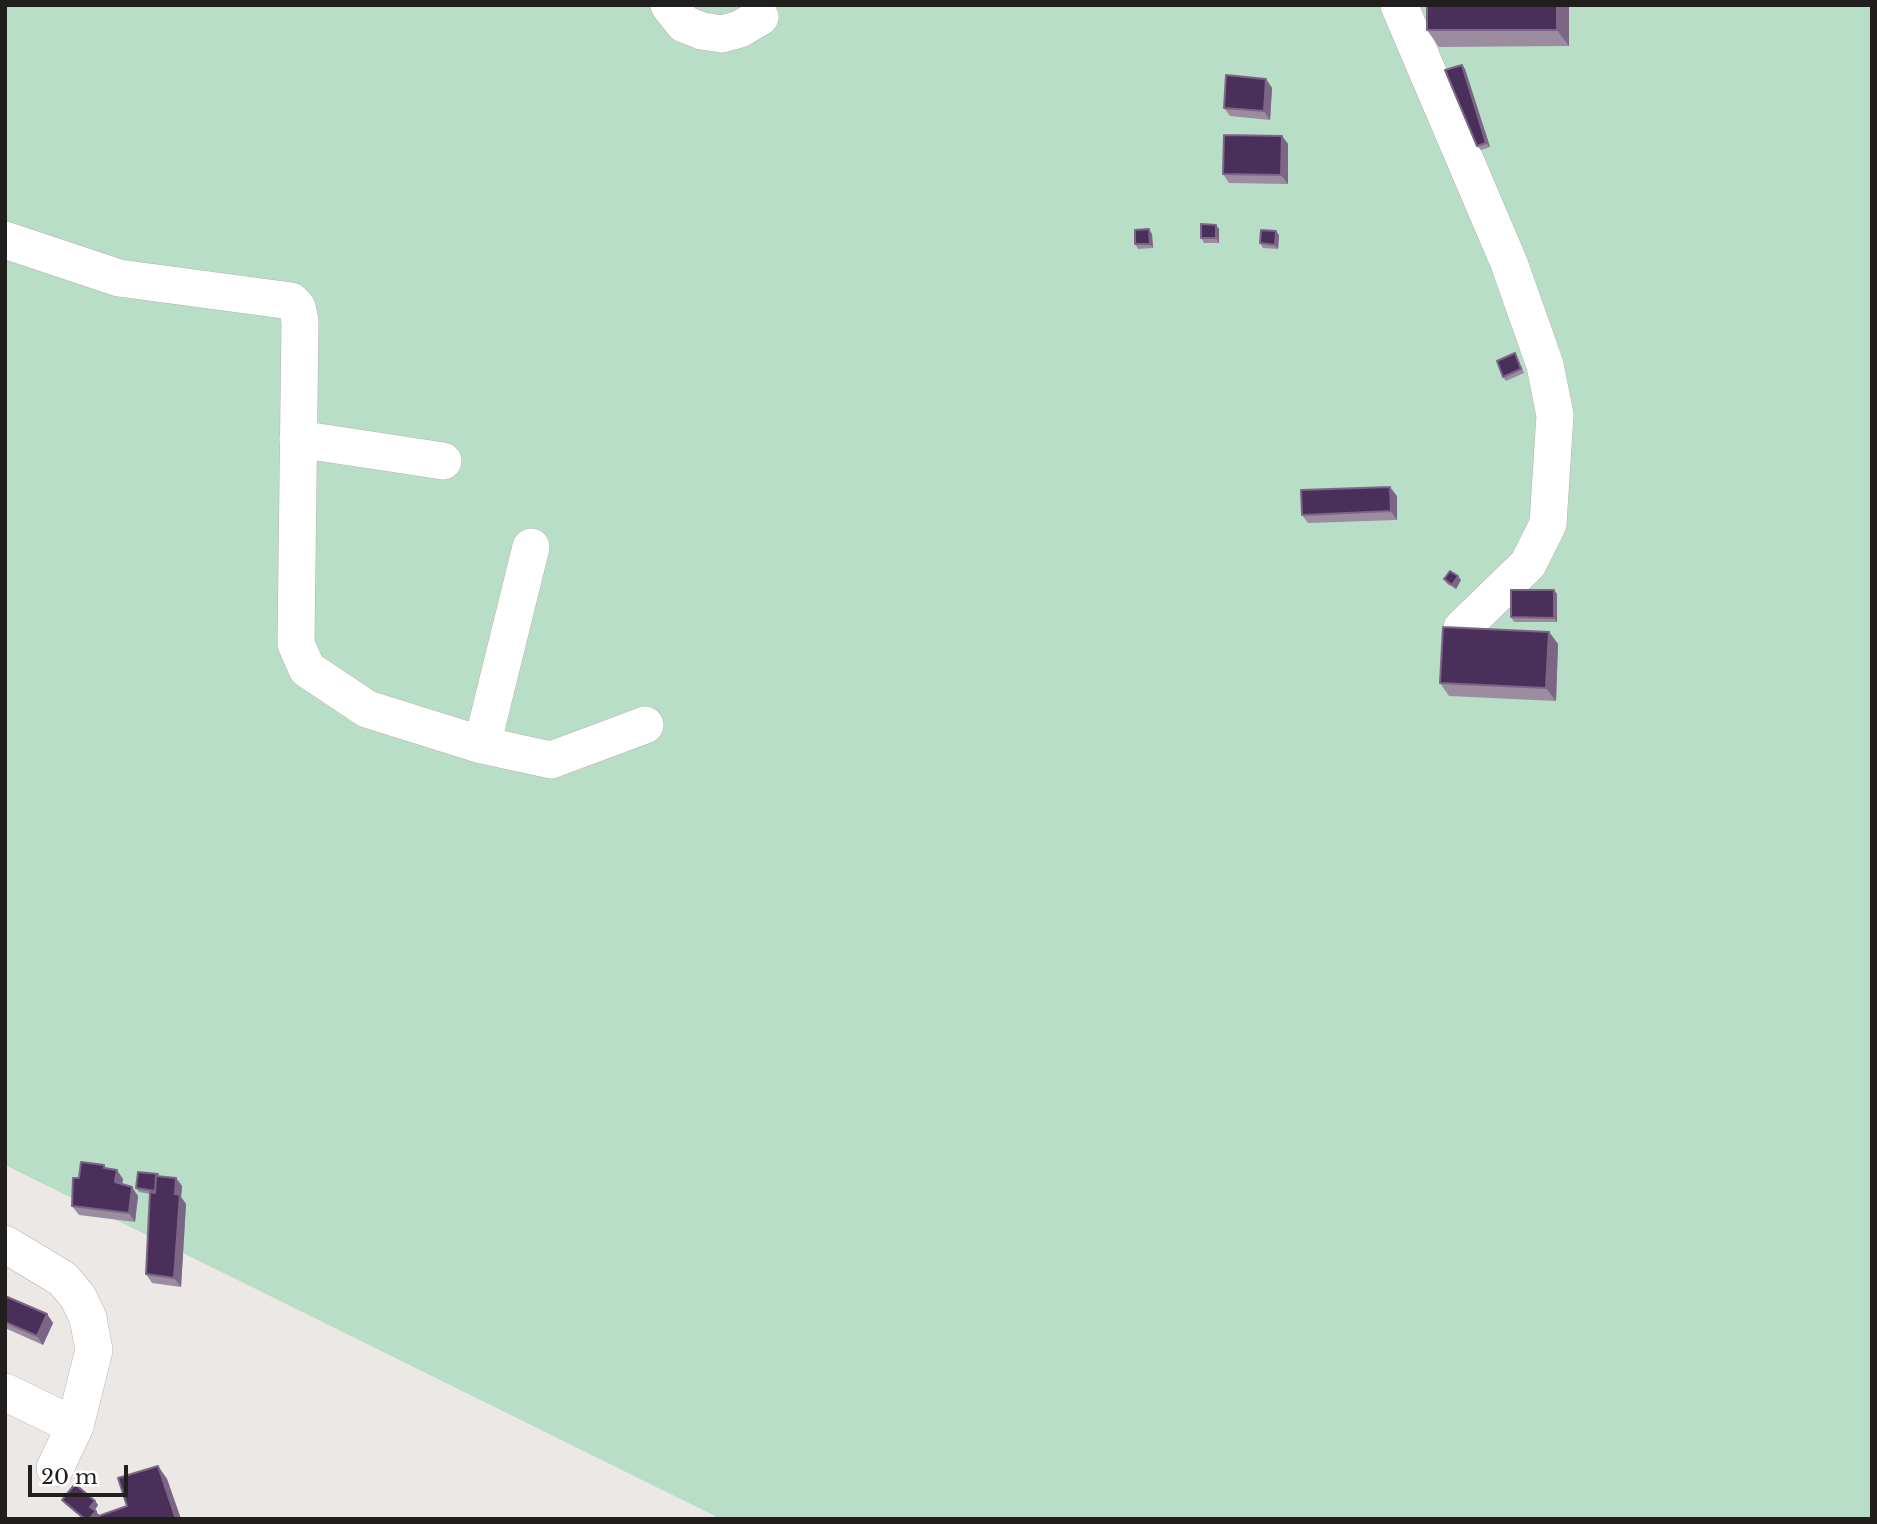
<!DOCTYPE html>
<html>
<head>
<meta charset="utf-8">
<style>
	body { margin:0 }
	#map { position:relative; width:1877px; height:1524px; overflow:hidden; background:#ece8e6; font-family:"Libre Baskerville",serif }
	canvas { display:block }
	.frame { position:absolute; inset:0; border:7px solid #201f1e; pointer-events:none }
	.scale { position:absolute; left:28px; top:1465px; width:100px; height:32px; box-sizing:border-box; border:4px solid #201f1e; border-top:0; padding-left:9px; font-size:21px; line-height:24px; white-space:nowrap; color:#201f1e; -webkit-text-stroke:5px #fff; paint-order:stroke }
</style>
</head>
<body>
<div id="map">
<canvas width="1877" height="1524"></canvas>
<div class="frame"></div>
<div class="scale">20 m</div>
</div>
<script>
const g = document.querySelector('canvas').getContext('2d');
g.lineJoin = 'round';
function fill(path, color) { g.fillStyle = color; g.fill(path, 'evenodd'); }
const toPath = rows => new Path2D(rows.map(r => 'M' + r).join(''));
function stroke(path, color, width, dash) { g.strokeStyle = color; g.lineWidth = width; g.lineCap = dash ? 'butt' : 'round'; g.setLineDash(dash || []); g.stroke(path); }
fill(toPath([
	[5,5,1872,5,1872,1519,721,1519,5,1165]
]), '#b9dec8');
const minor = toPath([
	[669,5,684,24,702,31,722,34,740,29,760,17],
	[1399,5,1509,263,1545,365,1555,415,1548,524,1528,564,1462,628],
	[5,240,119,278,291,301,297,307,300,321,296,644,307,669,367,709,482,745,551,760,645,725],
	[298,439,443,461],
	[482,745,531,547],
	[5,1244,63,1279,78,1297,88,1318,94,1350,75,1426,55,1468],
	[5,1392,75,1426]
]);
stroke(minor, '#b6b2b0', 38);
stroke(minor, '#fff', 37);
fill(toPath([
	[1427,5,1569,5,1569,46,1439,47,1427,30],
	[1462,65,1465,69,1490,147,1481,150,1477,146],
	[1266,79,1272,88,1270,120,1230,116,1224,108],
	[1282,136,1288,144,1288,184,1229,183,1223,174],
	[1216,225,1219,229,1219,243,1204,243,1201,238],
	[1152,234,1153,248,1138,249,1135,244],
	[1279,235,1278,249,1263,248,1260,243],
	[1518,358,1524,373,1506,381,1503,377],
	[1397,496,1397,520,1308,523,1302,515],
	[1444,579,1461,580,1456,589,1447,584],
	[1554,590,1557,594,1557,622,1514,622,1511,617],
	[1549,632,1558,644,1556,701,1449,696,1440,683],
	[104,1165,107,1169,123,1179,122,1184,138,1196,135,1222,79,1215,72,1206,79,1178],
	[158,1174,159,1177,176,1178,182,1186,181,1197,186,1204,181,1287,152,1283,146,1274,150,1194,139,1192,136,1188],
	[5,1296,47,1314,53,1323,43,1345,5,1328],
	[158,1466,167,1479,181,1519,83,1519,65,1504,62,1500,95,1501,98,1505,95,1510,99,1515,98,1516,127,1506]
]), '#9c8ca0');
fill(toPath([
	[1557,5,1569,5,1569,46,1557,30],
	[1462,65,1465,69,1490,147,1486,143],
	[1266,79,1272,88,1270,120,1264,111],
	[1282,136,1288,144,1288,184,1281,175],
	[1216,225,1219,229,1219,243,1216,238],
	[1149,229,1152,234,1153,248,1150,244],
	[1276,231,1279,235,1278,249,1275,245],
	[1390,487,1397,496,1397,520,1391,511],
	[1458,576,1461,580,1456,589,1452,585],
	[1554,590,1557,594,1557,622,1554,618],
	[1549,632,1558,644,1556,701,1546,688],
	[117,1170,123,1179,121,1191,115,1182],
	[176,1178,182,1186,181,1197,186,1204,181,1287,174,1278,175,1194],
	[132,1187,138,1196,135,1222,129,1213],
	[47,1314,53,1323,43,1345,37,1336],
	[158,1466,167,1479,181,1519,176,1519],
	[95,1501,98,1505,94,1511,90,1507],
	[96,1511,99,1515,96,1519,89,1519]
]), '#7b6685');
const building = toPath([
	[1427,5,1557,5,1557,30,1427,30,1427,5],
	[1462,65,1486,143,1477,146,1445,70,1462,65],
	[1226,75,1266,79,1264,111,1224,108,1226,75],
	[1224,135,1282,136,1281,175,1223,174,1224,135],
	[1201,224,1216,225,1216,238,1201,238,1201,224],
	[1149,229,1150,244,1135,244,1135,230,1149,229],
	[1261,230,1276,231,1275,245,1260,243,1261,230],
	[1515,353,1521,369,1503,377,1497,361,1515,353],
	[1390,487,1391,511,1302,515,1301,490,1390,487],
	[1450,571,1458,576,1452,585,1444,579,1450,571],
	[1511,590,1554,590,1554,618,1511,617,1511,590],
	[1443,627,1549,632,1546,688,1440,683,1443,627],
	[81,1162,104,1165,104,1168,117,1170,115,1182,132,1187,129,1213,72,1206,73,1178,79,1178,81,1162],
	[138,1172,158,1174,157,1176,156,1176,155,1191,136,1188,138,1172],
	[156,1176,176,1178,175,1194,180,1195,174,1278,146,1274,150,1192,155,1193,156,1176],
	[5,1296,47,1314,37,1336,5,1322,5,1296],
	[158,1466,176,1519,93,1519,93,1518,127,1506,118,1478,158,1466],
	[75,1484,95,1501,90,1507,96,1511,89,1519,85,1519,62,1500,75,1484]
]);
fill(building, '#4b2f5b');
stroke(building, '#7b6685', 2);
</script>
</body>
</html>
